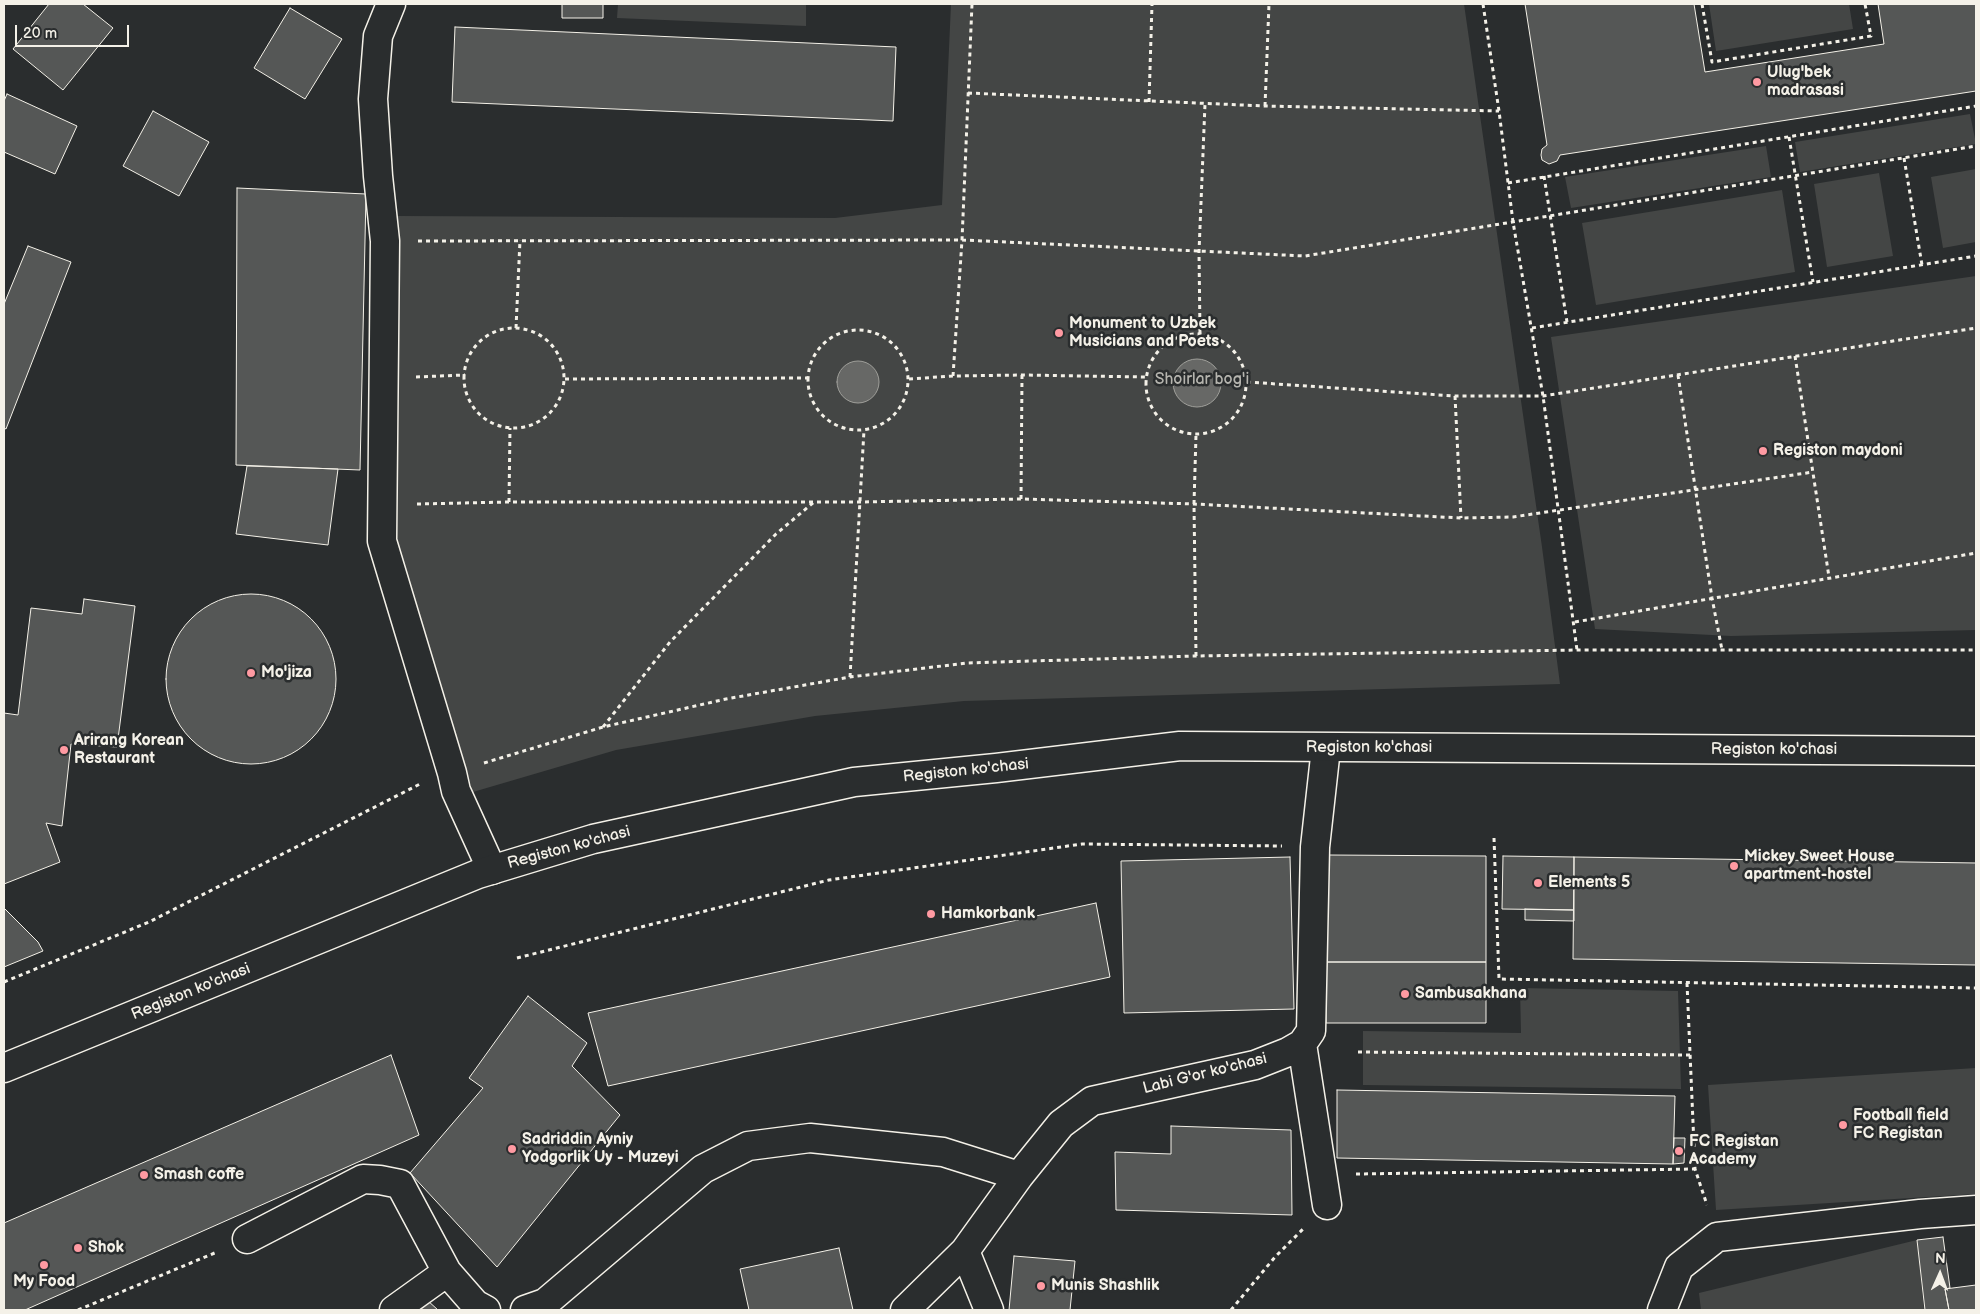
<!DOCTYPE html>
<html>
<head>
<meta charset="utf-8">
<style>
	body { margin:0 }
	#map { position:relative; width:1980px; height:1314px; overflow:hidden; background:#2a2d2e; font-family:"Balsamiq Sans",sans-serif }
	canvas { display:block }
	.frame { position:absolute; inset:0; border:5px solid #f4f1e8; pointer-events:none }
	.north { position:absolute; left:1915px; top:1249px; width:50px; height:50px; -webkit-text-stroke:4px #2a2d2e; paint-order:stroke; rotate:2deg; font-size:14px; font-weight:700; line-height:20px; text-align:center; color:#f4f1e8 }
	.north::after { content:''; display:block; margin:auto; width:18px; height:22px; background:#f4f1e8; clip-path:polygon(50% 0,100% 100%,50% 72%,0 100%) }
	.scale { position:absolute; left:15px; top:25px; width:114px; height:22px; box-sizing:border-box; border:2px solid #f4f1e8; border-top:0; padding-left:6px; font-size:15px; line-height:18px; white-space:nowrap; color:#f4f1e8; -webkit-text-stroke:4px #2a2d2e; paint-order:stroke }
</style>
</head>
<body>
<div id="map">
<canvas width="1980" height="1314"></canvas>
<div class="frame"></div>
<div class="north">N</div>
<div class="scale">20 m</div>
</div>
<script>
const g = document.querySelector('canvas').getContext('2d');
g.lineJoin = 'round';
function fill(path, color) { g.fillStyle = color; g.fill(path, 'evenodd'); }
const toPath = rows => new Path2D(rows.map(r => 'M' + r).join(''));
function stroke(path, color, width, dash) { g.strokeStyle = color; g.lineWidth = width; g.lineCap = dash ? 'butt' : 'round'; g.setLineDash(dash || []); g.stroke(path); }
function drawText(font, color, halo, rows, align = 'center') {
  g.font = font + ' "Balsamiq Sans",sans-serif'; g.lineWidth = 5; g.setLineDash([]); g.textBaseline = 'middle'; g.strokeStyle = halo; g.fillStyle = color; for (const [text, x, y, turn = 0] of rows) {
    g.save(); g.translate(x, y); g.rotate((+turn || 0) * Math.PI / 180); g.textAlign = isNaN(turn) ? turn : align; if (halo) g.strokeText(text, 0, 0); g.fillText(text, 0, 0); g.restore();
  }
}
fill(toPath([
	[618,4,806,4,806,26,617,18],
	[951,4,1464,4,1542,547,1560,684,964,701,815,716,616,750,473,792,393,539,398,216,835,218,942,205],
	[1709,4,1849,4,1853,29,1716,51],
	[1970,114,1976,144,1800,172,1795,142],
	[1766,146,1771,177,1571,208,1565,177],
	[1976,169,1976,242,1943,248,1931,177],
	[1879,173,1893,256,1827,267,1814,184],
	[1782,190,1795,272,1596,305,1582,223],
	[1976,276,1976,630,1731,636,1595,629,1551,337],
	[1520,988,1678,991,1681,1089,1363,1085,1363,1031,1521,1033],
	[1976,1068,1976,1194,1716,1210,1708,1085],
	[1917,1240,1924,1310,1701,1310,1699,1293]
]), '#444645');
const water = toPath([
	'1173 383a24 24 0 1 1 48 0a24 24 0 1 1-48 0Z',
	'837 382a21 21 0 1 1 42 0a21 21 0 1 1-42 0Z'
]);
fill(water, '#676866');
stroke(water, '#9f9f9a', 1);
const building = toPath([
	[49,4,83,4,113,28,63,90,13,49,49,4],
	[562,4,603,4,603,18,562,18,562,4],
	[1525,4,1694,4,1705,72,1884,44,1878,4,1976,4,1976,91,1560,155,1557,161,1549,164,1542,160,1541,155,1542,149,1547,145,1525,4],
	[290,8,342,39,305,99,254,68,290,8],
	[455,27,896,47,893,121,452,102,455,27],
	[7,94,77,126,55,174,4,152,4,101,7,94],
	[153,111,209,142,179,196,123,166,153,111],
	[237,188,366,194,360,470,236,465,237,188],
	[28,246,71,262,6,429,4,428,4,304,28,246],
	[247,466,338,469,328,545,236,534,247,466],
	'166 679a85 85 0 1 1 170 0a85 85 0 1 1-170 0Z',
	[84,599,135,606,117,747,71,744,62,826,46,823,60,862,4,884,4,713,18,715,31,608,82,614,84,599],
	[1326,855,1486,856,1486,962,1325,962,1326,855],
	[1503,856,1574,857,1574,910,1502,909,1503,856],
	[1290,857,1294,1009,1124,1013,1121,861,1290,857],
	[1574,857,1976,863,1976,965,1573,959,1574,857],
	[1096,903,1110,977,608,1086,588,1013,1096,903],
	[4,908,38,942,43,951,4,967,4,908],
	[1525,909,1574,910,1574,921,1525,920,1525,909],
	[1325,962,1486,962,1486,1023,1326,1023,1325,962],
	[528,996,587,1043,572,1066,620,1115,497,1267,410,1173,483,1088,469,1078,528,996],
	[391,1055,419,1135,25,1310,4,1310,4,1223,391,1055],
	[1337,1090,1675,1096,1673,1164,1337,1158,1337,1090],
	[1171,1126,1291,1130,1292,1215,1116,1210,1115,1152,1171,1154,1171,1126],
	[1674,1138,1685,1138,1684,1163,1673,1164,1674,1138],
	[1943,1237,1950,1288,1945,1289,1949,1310,1925,1310,1917,1240,1943,1237],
	[839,1248,853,1310,749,1310,740,1269,839,1248],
	[1014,1256,1075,1261,1070,1310,1009,1310,1014,1256],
	[1976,1285,1976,1310,1949,1310,1945,1289,1976,1285],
	[427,1300,438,1310,417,1310,427,1300]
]);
fill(building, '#555756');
stroke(building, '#f4f1e8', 1);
const minor = toPath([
	[391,4,378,36,373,99,378,176,385,241,382,541,452,773,456,791,492,870],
	[1302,1044,1327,1205],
	[247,1239,363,1179,380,1180,400,1184,447,1272,475,1304,486,1310],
	[965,1251,989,1310],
	[394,1310,447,1272],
	[525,1310,545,1303,703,1169,748,1146,810,1138,943,1152,1019,1176],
	[905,1310,965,1251,1019,1176,1061,1124,1092,1101,1255,1065,1288,1052,1302,1044,1311,1031,1315,847,1326,748],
	[1662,1310,1679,1267,1717,1237,1920,1214,1976,1210]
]);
const major = toPath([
	[4,1068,478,874,593,839,854,782,996,768,1180,746,1976,751]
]);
stroke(minor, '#f4f1e8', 31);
stroke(major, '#f4f1e8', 31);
stroke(toPath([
	[1483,4,1499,111,1513,222,1543,396,1577,650],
	[1702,4,1712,62,1871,36,1865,4],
	[968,93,1265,106,1499,111],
	[1149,102,1152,4],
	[1265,106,1269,4],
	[1789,137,1813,282],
	[1904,158,1922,265],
	[1544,176,1567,322],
	[1508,183,1976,106],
	[418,241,962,240,1305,256,1976,146],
	[516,328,520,240],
	[1532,328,1976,256],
	'464 378a50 50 0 1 1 100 0a50 50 0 1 1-100 0Z',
	'808 380a50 50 0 1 1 100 0a50 50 0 1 1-100 0Z',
	[1200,333,1199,252,1205,104],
	'1146 384a50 50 0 1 1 100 0a50 50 0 1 1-100 0Z',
	[1795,356,1829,577],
	[1678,375,1712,598,1722,650],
	[953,376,962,240,972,4],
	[416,377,465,375],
	[565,379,807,378],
	[909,379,953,376,1022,375,1146,377],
	[1247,382,1455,396,1543,396,1976,328],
	[1455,396,1461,518],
	[1021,499,1022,375],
	[509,502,510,428],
	[417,504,509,502,859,502,1021,499,1194,504,1461,518,1513,517,1813,472],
	[1575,622,1976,553],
	[1196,656,1194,504,1196,435],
	[850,677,864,430],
	[603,727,670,642,776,534,814,502],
	[484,763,603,727,726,699,850,677,967,663,1196,656,1577,650,1976,650],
	[1494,838,1499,979,1976,988],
	[517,958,829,880,1082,844,1282,846],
	[4,982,149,922,420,784],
	[1687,983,1695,1169,1707,1205],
	[1358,1052,1690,1055],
	[1356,1174,1695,1169],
	[78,1310,217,1252],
	[1231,1310,1275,1257,1304,1228]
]), '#f4f1e8', 3, [4, 4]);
stroke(minor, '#2a2d2e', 28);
stroke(major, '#2a2d2e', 28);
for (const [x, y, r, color] of [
	[1757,82,5,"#ff9aa2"],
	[1059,333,5,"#ff9aa2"],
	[1763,451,5,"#ff9aa2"],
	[251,673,5,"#ff9aa2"],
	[64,750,5,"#ff9aa2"],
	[1734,866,5,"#ff9aa2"],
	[1538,883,5,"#ff9aa2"],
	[931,914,5,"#ff9aa2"],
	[1405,994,5,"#ff9aa2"],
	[1843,1125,5,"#ff9aa2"],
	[512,1149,5,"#ff9aa2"],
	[1679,1151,5,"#ff9aa2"],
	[144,1175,5,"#ff9aa2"],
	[78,1248,5,"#ff9aa2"],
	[44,1265,5,"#ff9aa2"],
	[1041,1286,5,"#ff9aa2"]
]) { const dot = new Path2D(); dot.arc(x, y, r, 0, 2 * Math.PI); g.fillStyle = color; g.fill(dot); stroke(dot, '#2a2d2e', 2); }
drawText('bold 16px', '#f4f1e8', '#2a2d2e', [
	["Ulug'bek",1767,73],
	["mаdrаsasi",1767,91],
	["Monument to Uzbek",1069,324],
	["Musicians and Poets",1069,342],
	["Registon maydoni",1773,451],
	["Mo'jiza",261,673],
	["Arirang Korean",74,741],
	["Restaurant",74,759],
	["Mickey Sweet House",1744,857],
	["apartment-hostel",1744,875],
	["Elements 5",1548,883],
	["Hamkorbank",941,914],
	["Sambusakhana",1415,994],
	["Football field",1853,1116],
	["FC Registan",1853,1134],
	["Sadriddin Ayniy",522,1140],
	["Yodgorlik Uy - Muzeyi",522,1158],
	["FC Registan",1689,1142],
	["Academy",1689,1160],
	["Smash coffe",154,1175],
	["Shok",88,1248],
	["My Food",44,1282,"center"],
	["Munis Shashlik",1051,1286]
], 'left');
drawText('16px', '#b6b5af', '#2a2d2e', [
	["Shoirlar bog'i",1202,380]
]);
drawText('16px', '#f4f1e8', '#2a2d2e', [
	["Registon ko'chasi",1369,748],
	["Registon ko'chasi",1774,750],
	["Registon ko'chasi",966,771,-6],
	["Registon ko'chasi",569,848,-15],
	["Registon ko'chasi",191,992,-22],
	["Labi G'or ko'chasi",1205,1074,-14]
]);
</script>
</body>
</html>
